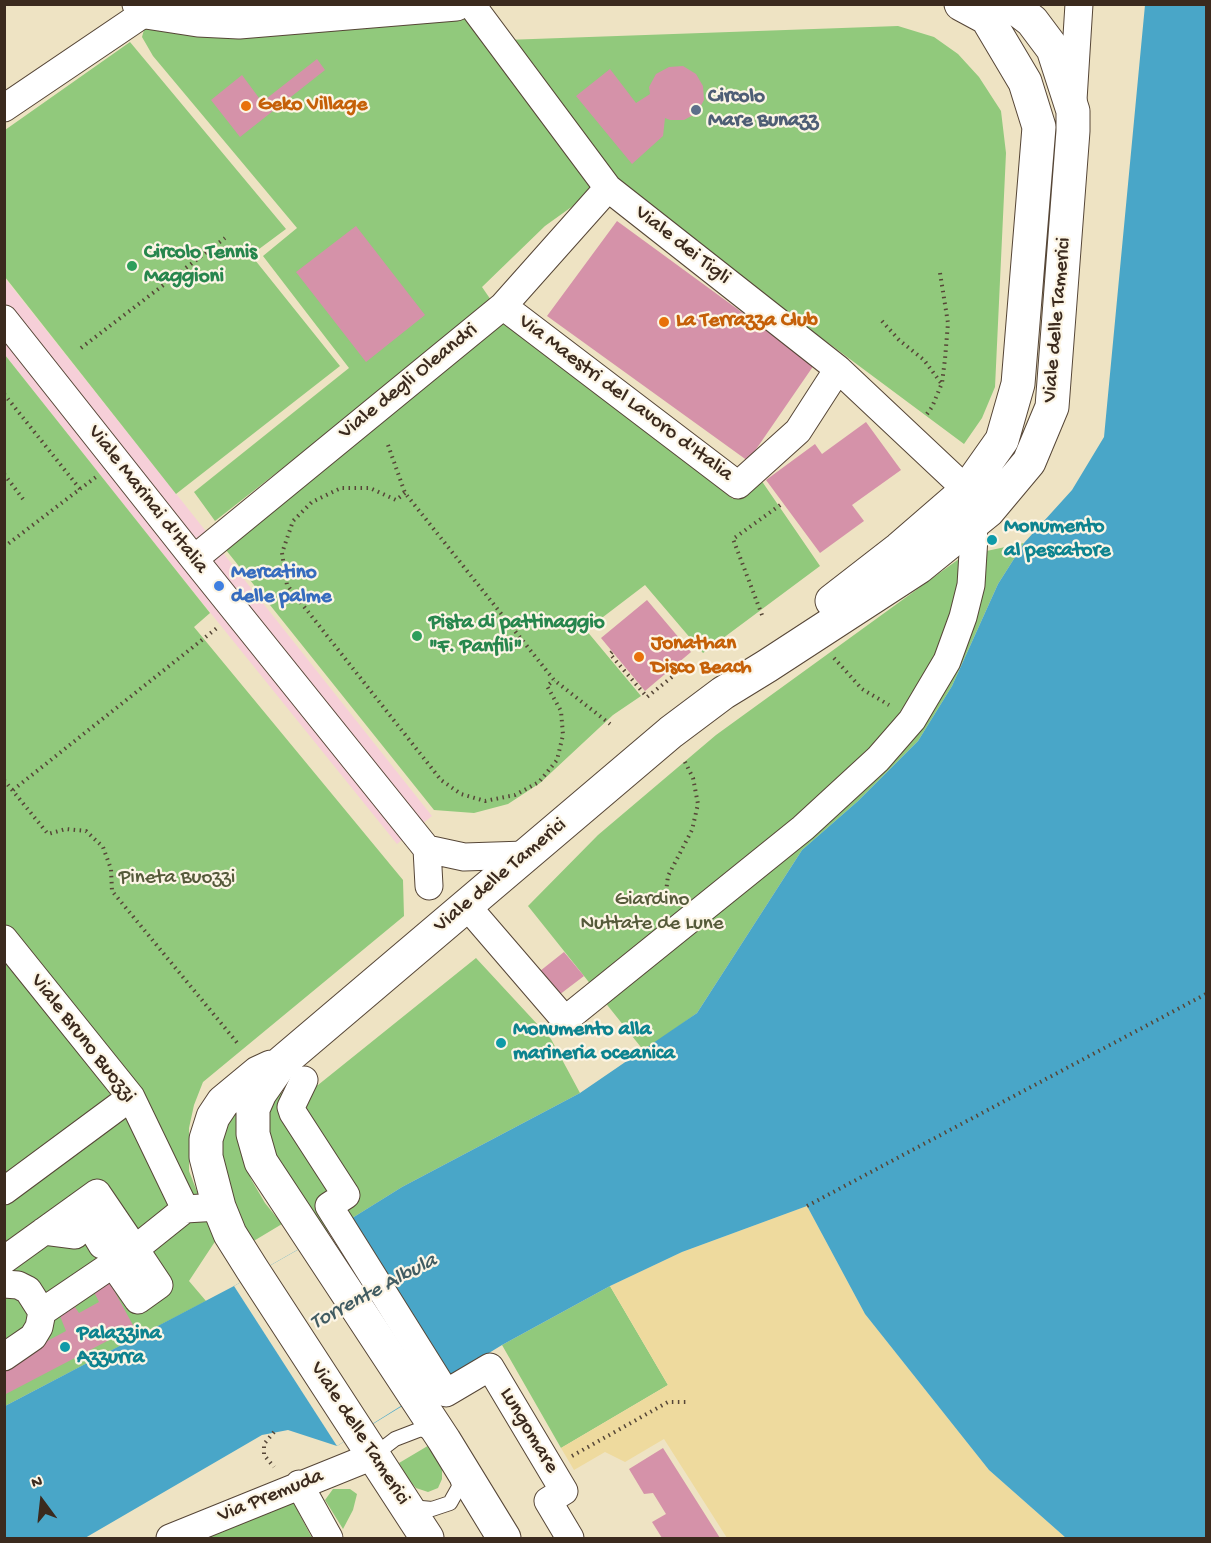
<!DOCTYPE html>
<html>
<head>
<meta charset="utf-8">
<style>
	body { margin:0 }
	#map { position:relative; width:1211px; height:1543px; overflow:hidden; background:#eee3c3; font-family:"Gochi Hand",sans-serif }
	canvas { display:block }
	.frame { position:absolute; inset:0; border:6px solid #3b2a1e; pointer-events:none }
	.north { position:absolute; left:12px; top:1471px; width:60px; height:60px; -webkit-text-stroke:4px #fcf5e5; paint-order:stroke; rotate:345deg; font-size:16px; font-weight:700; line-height:24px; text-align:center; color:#3b2a1e }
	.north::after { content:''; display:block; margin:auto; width:21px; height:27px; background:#3b2a1e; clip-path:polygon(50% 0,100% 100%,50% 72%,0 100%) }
</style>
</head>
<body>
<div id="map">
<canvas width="1211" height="1543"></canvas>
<div class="frame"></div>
<div class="north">N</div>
</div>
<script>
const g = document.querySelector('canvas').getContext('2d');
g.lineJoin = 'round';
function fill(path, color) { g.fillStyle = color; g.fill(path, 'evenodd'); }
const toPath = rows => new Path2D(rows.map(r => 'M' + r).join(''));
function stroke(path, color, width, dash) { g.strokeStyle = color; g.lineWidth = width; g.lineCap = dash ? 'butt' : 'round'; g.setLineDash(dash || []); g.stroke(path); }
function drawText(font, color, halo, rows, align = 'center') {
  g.font = font + ' "Gochi Hand",sans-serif'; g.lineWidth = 4.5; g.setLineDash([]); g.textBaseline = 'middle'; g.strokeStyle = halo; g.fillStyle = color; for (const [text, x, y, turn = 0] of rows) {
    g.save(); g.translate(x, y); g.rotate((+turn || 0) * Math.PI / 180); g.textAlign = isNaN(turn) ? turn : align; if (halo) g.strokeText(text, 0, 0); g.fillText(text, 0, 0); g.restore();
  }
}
fill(toPath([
	[4,277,432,816,397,844,167,559,5,355]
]), '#f6cfd8');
fill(toPath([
	[470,19,598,188,545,226,482,287,493,303,215,521,194,492,349,368,263,256,297,228,153,56,142,37,145,26],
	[898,26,934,37,958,54,979,77,1001,111,1006,153,995,387,982,418,964,444,616,185,505,40],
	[130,42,286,229,251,255,340,366,176,494,5,277,5,130],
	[505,317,733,499,759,477,820,566,703,653,645,585,586,630,641,696,613,715,540,783,508,804,474,813,434,810,222,545],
	[5,355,210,613,194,627,403,880,404,916,203,1082,194,1105,189,1128,189,1171,216,1240,189,1281,206,1301,5,1406],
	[1024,543,998,584,952,686,918,741,858,801,802,850,697,1013,644,1051,528,906,598,835,716,735,963,556],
	[476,958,551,1039,580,1093,402,1187,325,1235,277,1162,266,1138,266,1106,276,1096,304,1080,318,1085],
	[241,1099,237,1118,240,1150,251,1179,265,1203,282,1224,252,1242,235,1208,220,1153,225,1118],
	[610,1286,668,1385,561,1448,502,1345],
	[431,1444,442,1468,442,1479,438,1488,428,1492,416,1488,408,1479,399,1463],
	[333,1489,350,1489,357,1494,353,1510,343,1529,325,1500],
	[293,1502,312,1538,195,1538]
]), '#91c97c');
fill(toPath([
	[807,1206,865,1314,989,1470,1066,1538,727,1538,664,1439,625,1462,605,1452,574,1470,561,1448,668,1385,610,1286,682,1252]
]), '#eeda9e');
fill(toPath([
	[1145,5,1206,5,1206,1538,1066,1538,989,1470,865,1314,807,1206,682,1252,610,1286,502,1345,337,1446,288,1430,262,1435,85,1538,5,1538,5,1406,234,1286,341,1225,402,1187,580,1093,697,1013,802,850,858,801,918,741,952,686,998,584,1024,543,1072,490,1104,437]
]), '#49a6c8');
fill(toPath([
	[345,1223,444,1379,337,1446,234,1286]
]), '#eee3c3');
fill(toPath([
	[317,59,325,70,240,137,211,100,242,75,262,102],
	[683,66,696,74,703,86,704,100,697,113,684,120,670,120,665,118,663,136,632,164,576,96,610,69,636,103,650,94,649,87,656,74,669,67],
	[617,221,814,365,748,461,547,316],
	[356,226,425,315,366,362,296,272],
	[866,422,901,470,852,505,864,521,820,553,766,480,815,444,822,454],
	[647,600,691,652,645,691,601,638],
	[564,952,584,976,559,995,540,971],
	[105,1282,110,1283,134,1327,4,1395,4,1364,66,1331,60,1316,71,1306,75,1307,79,1313,99,1302,95,1294,95,1289],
	[663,1448,720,1538,662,1538,652,1522,666,1514,653,1493,644,1494,629,1469]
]), '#d592a9');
const lane = toPath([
	[373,1456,395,1439,421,1429,434,1435],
	[411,1507,432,1509,450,1503,459,1487,457,1474]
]);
const street = toPath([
	[471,4,608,188,838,369,955,479],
	[1073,100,1079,4],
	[4,108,146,12],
	[503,306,738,485,798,431,838,369],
	[4,319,194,559,427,849,429,886],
	[194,559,503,306,608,188],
	[427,849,464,857,525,855],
	[466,905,565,1020,803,828,878,759,912,720,947,661,963,617,971,585,974,537],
	[4,939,131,1097,185,1209,219,1207],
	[304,1080,291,1107,293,1113,346,1195,329,1206,446,1393,490,1367,564,1491,548,1501,570,1538],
	[4,1191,131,1097],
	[44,1231,75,1235,77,1223,90,1225,102,1245,111,1247,124,1243,127,1238],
	[4,1260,97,1193,135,1249,185,1209],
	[4,1284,18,1285,28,1290,42,1312,39,1327,33,1337,4,1357],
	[42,1312,135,1249,159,1285,138,1300,113,1264],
	[299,1484,329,1538],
	[170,1538,373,1456]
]);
const secondary = toPath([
	[139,4,146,12,198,20,239,22,456,4],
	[832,601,899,549,966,491,1002,440,1018,384,1039,127,1025,82,987,18,961,4],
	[271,1067,258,1073,223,1102,213,1117,206,1139,206,1157,219,1207,230,1234,252,1269,427,1538],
	[504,1538,444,1440,261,1162,253,1134,253,1109,260,1093,281,1063,671,732,723,693,767,666,919,567,988,511,1029,462,1052,407,1073,131,1073,111,1053,49,1032,21,1010,4]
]);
stroke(lane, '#564637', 16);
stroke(street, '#564637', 29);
stroke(secondary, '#564637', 35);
stroke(toPath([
	[882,321,899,340,924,360,941,383],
	[81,348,225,238],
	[4,394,80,489,4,547],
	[927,414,932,407,942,383,945,359,948,323,940,273],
	[388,445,405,493,554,680,610,724],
	[4,474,23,499],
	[80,489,96,477],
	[405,493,396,500,370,488,341,488,312,502,293,521,282,553,287,585,441,780,461,794,485,801,515,795,539,782,557,760,563,735,561,711,547,686,554,680],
	[762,615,733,539,783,503],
	[612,652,610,654,647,697,677,673,672,668],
	[834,658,862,689,889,705],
	[4,780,48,834,66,829,86,831,103,847,111,869,112,891,239,1045],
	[13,790,217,628],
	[666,904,665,900,668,876,692,830,698,804,693,778,684,760],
	[807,1206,1206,994],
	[274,1432,264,1444,264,1455,274,1467],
	[572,1456,668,1402,686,1402]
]), '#564637', 4, [1.5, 4.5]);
stroke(lane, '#fff', 14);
stroke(street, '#fff', 27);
stroke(secondary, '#fff', 33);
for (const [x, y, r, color] of [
	[246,106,6,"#e8710a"],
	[696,110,6,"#5c6f8a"],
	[132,266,6,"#2e9e5b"],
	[664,322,6,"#e8710a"],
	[992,540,6,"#0f9aa8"],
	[219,586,6,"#3f7fe0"],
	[417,636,6,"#2e9e5b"],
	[639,657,6,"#e8710a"],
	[501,1043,6,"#0f9aa8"],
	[65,1347,6,"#0f9aa8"]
]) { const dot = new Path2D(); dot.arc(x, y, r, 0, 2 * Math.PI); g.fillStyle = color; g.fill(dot); stroke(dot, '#fcf5e5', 2); }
drawText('bold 21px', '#4e5e75', '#fcf5e5', [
	["Circolo",708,98],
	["Mare Bunazz",708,122]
], 'left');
drawText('bold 21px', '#c56008', '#fcf5e5', [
	["Geko Village",258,106],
	["La Terrazza Club",676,322],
	["Jonathan",651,645],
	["Disco Beach",651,669]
], 'left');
drawText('21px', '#3b2a1e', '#fcf5e5', [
	["Viale dei Tigli",682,246,38],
	["Viale delle Tamerici",1058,320,-85],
	["Viale degli Oleandri",409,382,-39],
	["Via Maestri del Lavoro d'Italia",625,399,37],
	["Viale Marinai d'Italia",147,500,52],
	["Viale delle Tamerici",501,876,-40],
	["Viale Bruno Buozzi",82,1039,52],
	["Lungomare",528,1431,59],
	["Viale delle Tamerici",359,1434,57],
	["Via Premuda",271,1497,-22]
]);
drawText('bold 21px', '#27864d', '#fcf5e5', [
	["Circolo Tennis",144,254],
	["Maggioni",144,278],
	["Pista di pattinaggio",429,624],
	["\"F. Panfili\"",429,648]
], 'left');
drawText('bold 21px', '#0d838f', '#fcf5e5', [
	["Monumento",1004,528],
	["al pescatore",1004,552],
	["Monumento alla",513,1031],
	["marineria oceanica",513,1055],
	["Palazzina",77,1335],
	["Azzurra",77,1359]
], 'left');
drawText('bold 21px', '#366cbe', '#fcf5e5', [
	["Mercatino",231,574],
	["delle palme",231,598]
], 'left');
drawText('21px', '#555a3a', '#fcf5e5', [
	["Pineta Buozzi",177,879],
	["Giardino",652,901],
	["Nuttate de Lune",652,925]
]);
drawText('italic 22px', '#415c62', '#fcf5e5', [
	["Torrente Albula",374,1293,-28]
]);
</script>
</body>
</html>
